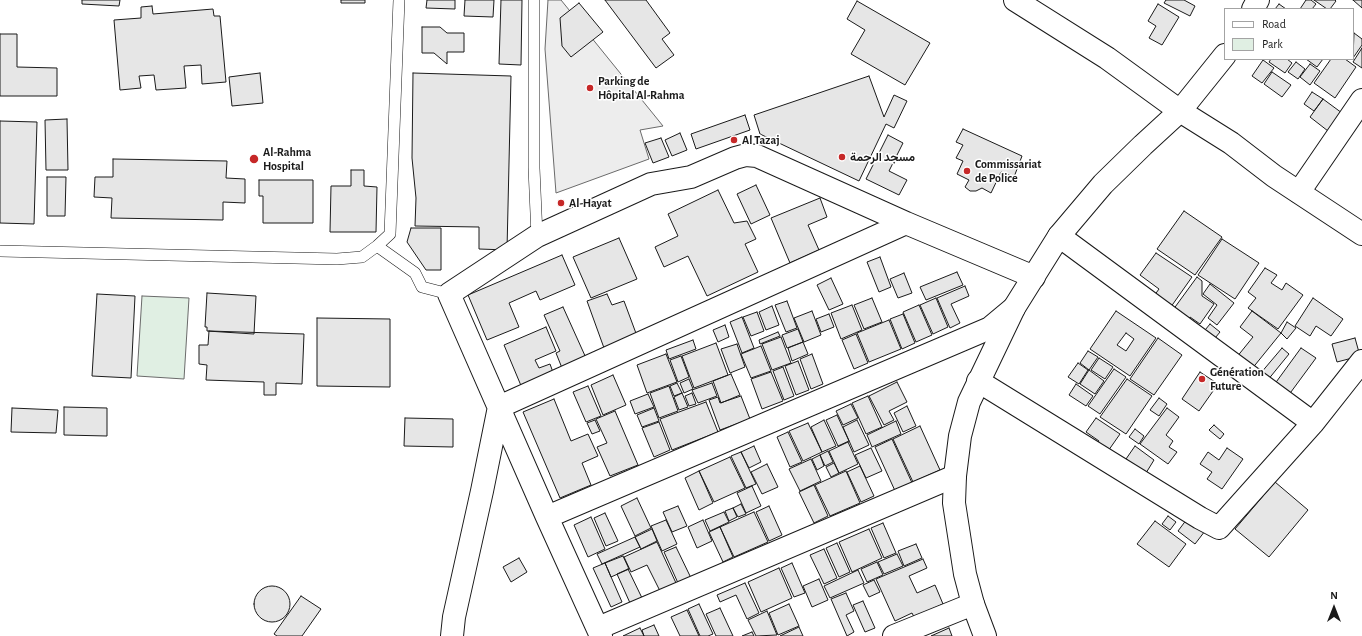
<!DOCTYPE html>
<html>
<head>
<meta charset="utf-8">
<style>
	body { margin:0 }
	#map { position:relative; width:1362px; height:636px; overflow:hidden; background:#fff; font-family:"Alegreya Sans",sans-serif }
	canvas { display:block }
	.legend { position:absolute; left:1224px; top:8px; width:130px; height:52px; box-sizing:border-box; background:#fff; border:1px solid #a3a3a3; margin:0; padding:5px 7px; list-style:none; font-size:12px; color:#1a1a1a }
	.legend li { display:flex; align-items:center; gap:8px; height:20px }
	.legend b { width:20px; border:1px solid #a3a3a3 }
	.north { position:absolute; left:1314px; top:588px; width:40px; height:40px; -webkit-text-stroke:3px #fff; paint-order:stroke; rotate:0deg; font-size:11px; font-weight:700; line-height:16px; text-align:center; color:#1a1a1a }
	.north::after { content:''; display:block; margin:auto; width:14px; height:18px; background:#1a1a1a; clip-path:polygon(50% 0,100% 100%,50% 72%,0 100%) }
</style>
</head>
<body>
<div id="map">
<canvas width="1362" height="636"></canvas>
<ul class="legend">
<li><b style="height:5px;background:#fff"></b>Road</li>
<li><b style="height:11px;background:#e0efe3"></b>Park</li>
</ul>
<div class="north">N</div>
</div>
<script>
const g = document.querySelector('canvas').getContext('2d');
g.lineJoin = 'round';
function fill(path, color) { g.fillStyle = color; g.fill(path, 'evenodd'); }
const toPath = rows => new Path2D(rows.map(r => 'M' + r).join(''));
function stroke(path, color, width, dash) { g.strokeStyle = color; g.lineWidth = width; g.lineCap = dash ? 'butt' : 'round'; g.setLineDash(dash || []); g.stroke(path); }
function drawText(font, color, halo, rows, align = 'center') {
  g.font = font + ' "Alegreya Sans",Vazirmatn,sans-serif'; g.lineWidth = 3; g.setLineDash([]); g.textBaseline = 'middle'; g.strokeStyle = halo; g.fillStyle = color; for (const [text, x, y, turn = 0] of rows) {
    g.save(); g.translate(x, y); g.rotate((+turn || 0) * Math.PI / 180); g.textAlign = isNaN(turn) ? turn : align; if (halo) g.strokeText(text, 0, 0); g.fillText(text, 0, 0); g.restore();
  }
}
const green = toPath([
	[142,296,189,298,184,379,137,376,142,296]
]);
fill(green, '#e0efe3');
stroke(green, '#6a6a6a', 1);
const parking = toPath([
	[548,0,561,0,663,126,640,130,649,159,556,193,545,49,548,0]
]);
fill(parking, '#ededed');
stroke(parking, '#6a6a6a', 1);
const building = toPath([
	[82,0,120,0,119,6,82,4,82,0],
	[341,0,365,0,365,3,341,3,341,0],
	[427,0,455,0,455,9,426,8,427,0],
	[465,0,494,0,493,17,464,16,465,0],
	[501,0,522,0,521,65,499,64,501,0],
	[605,0,646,0,670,33,662,39,674,55,656,68,605,0],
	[1166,0,1184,0,1195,6,1190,16,1164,3,1166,0],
	[1306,0,1311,0,1316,4,1312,9,1300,9,1306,0],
	[1314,0,1335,0,1336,1,1330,9,1327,9,1314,0],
	[1353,0,1362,0,1362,8,1353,0],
	[857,1,930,43,905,85,851,54,865,30,847,19,857,1],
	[579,3,603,32,571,57,562,46,560,18,579,3],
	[1158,4,1179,17,1162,45,1149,38,1156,26,1148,21,1158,4],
	[1279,4,1286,9,1275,9,1279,4],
	[152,6,153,14,213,9,214,16,220,16,226,82,202,84,201,65,184,66,186,88,156,90,154,75,139,76,141,88,120,90,114,20,141,18,141,7,152,6],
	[422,27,440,27,447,33,464,33,464,52,447,52,447,64,434,53,422,53,422,27],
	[1354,33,1362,39,1362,45,1353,58,1354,33],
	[0,34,17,34,17,67,57,68,57,96,0,96,0,34],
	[1362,48,1362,68,1353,62,1362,48],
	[1271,59,1287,59,1292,63,1285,73,1269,62,1271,59],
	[1306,59,1323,59,1317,67,1306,59],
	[1331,59,1345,59,1356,67,1335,98,1314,83,1331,59],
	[1263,60,1274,68,1262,83,1252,76,1263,60],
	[1296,62,1305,69,1298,79,1288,72,1296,62],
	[1310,64,1320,71,1310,85,1300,77,1310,64],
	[1272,72,1291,85,1282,97,1264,84,1272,72],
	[260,73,263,103,232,106,229,77,260,73],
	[413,73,511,76,507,250,479,249,479,227,415,226,416,198,412,158,413,73],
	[869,76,884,117,894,95,907,101,894,128,886,124,859,181,760,134,754,115,869,76],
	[1312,92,1323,99,1314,111,1304,104,1312,92],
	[1323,99,1342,113,1328,131,1310,117,1323,99],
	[745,115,750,130,696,149,691,134,745,115],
	[67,119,68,170,46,170,45,120,67,119],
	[0,121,37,122,34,224,0,223,0,121],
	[963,129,1022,156,1014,177,1001,172,991,193,982,188,976,191,970,191,965,187,969,180,957,174,963,161,956,158,963,145,956,142,963,129],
	[680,133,687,150,672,156,665,140,680,133],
	[888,135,903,143,889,171,907,180,899,195,866,179,888,135],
	[661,138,669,157,653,163,645,143,661,138],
	[113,159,227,161,226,178,245,179,245,203,223,202,223,220,111,218,112,198,94,197,95,177,113,177,113,159],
	[351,170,364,170,364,186,377,187,376,232,330,232,331,186,351,186,351,170],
	[47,177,66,177,65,216,47,216,47,177],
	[259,180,313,180,313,223,263,223,263,196,259,196,259,180],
	[756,185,770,215,751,224,737,194,756,185],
	[718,190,734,223,747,221,756,239,745,244,758,272,707,296,688,256,664,267,655,247,678,236,668,214,718,190],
	[820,198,827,217,808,225,819,250,790,263,771,218,820,198],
	[1184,211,1222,237,1195,275,1157,249,1184,211],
	[411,228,441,228,441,270,426,270,407,242,411,228],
	[619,238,637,279,591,298,573,257,619,238],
	[1222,239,1259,263,1235,299,1198,275,1222,239],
	[1156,253,1192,277,1168,311,1151,300,1159,289,1140,275,1156,253],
	[562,255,575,285,540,300,536,291,509,303,519,327,487,340,468,295,562,255],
	[880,257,891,287,879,292,867,262,880,257],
	[1265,268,1277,275,1271,283,1282,290,1286,283,1303,295,1278,329,1248,308,1256,298,1248,292,1265,268],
	[957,272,963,285,926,300,920,287,957,272],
	[904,273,912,293,898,298,890,279,904,273],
	[1197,277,1202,281,1202,296,1214,304,1200,324,1190,317,1184,324,1170,314,1197,277],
	[831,278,843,304,829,310,817,285,831,278],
	[1210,284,1234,303,1217,325,1208,318,1217,305,1203,294,1210,284],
	[965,286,969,296,951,304,960,323,950,328,937,298,965,286],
	[207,293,256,296,254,334,207,331,207,327,205,327,207,293],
	[97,294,135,296,131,378,92,376,97,294],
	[607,294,612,305,624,301,637,336,604,348,587,301,607,294],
	[872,298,882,322,864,329,854,305,872,298],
	[936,298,948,327,933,334,920,305,936,298],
	[1313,298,1343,319,1331,336,1316,326,1310,336,1295,326,1313,298],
	[787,301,797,328,786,332,775,305,787,301],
	[852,305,862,330,841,339,831,313,852,305],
	[919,305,932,335,916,342,903,312,919,305],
	[772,306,779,325,766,330,759,312,772,306],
	[563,307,586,358,562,368,556,353,560,351,544,315,563,307],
	[812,311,821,335,804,342,794,318,812,311],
	[1116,311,1156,338,1130,376,1090,349,1116,311],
	[1126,333,1134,339,1126,351,1117,345,1126,333],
	[1252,311,1281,333,1251,370,1236,358,1253,337,1240,327,1252,311],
	[757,312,764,331,751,336,743,317,757,312],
	[829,314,834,327,821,332,816,319,829,314],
	[903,314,915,343,902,349,890,319,903,314],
	[742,317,754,348,742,353,730,322,742,317],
	[317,318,390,319,390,387,317,386,317,318],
	[889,320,901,349,869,362,857,333,889,320],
	[1287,322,1296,328,1287,339,1281,333,1287,322],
	[1210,324,1220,332,1211,343,1201,335,1210,324],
	[725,325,729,337,718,342,713,330,725,325],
	[546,327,556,351,535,360,539,368,550,364,554,375,522,388,504,345,546,327],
	[798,329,803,342,787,348,782,335,798,329],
	[209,331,304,334,302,384,276,383,276,395,264,395,264,382,206,380,207,365,199,364,199,345,208,345,209,331],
	[778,332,780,336,760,344,759,340,778,332],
	[856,334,868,363,854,369,842,340,856,334],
	[781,337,791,363,772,370,762,344,781,337],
	[1158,338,1182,355,1154,395,1130,379,1158,338],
	[1355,338,1360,356,1337,362,1332,344,1355,338],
	[693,340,696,349,669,359,666,350,693,340],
	[803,342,808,354,792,361,788,348,803,342],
	[716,343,728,375,694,388,682,356,716,343],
	[737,344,745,367,730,373,721,349,737,344],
	[761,346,771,371,751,378,741,354,761,346],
	[1282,348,1289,354,1267,381,1260,374,1282,348],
	[1301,348,1316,358,1288,396,1274,385,1301,348],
	[1088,351,1098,357,1089,370,1080,363,1088,351],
	[666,354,677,382,647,393,637,365,666,354],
	[812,354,823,384,811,389,800,359,812,354],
	[681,356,689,377,678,382,670,360,681,356],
	[1099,358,1113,367,1105,379,1091,370,1099,358],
	[798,361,809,390,796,395,785,366,798,361],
	[1078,363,1088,370,1079,384,1068,377,1078,363],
	[783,367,794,396,784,400,773,371,783,367],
	[1114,369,1126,377,1100,414,1088,406,1114,369],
	[1089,370,1104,381,1095,394,1080,384,1089,370],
	[771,372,783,401,762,409,751,379,771,372],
	[1200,372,1218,384,1199,411,1182,399,1200,372],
	[731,374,740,395,721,403,713,381,731,374],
	[613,375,626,405,603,415,591,385,613,375],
	[689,379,693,389,684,393,680,383,689,379],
	[1127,379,1152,396,1126,434,1100,417,1127,379],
	[897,382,907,402,889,411,894,420,884,425,869,396,897,382],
	[677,383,682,393,674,396,670,386,677,383],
	[712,383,717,396,698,403,692,390,712,383],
	[1076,384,1093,396,1086,406,1069,395,1076,384],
	[588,386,601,416,586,422,573,392,588,386],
	[669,386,678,411,659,418,650,393,669,386],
	[682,393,688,407,679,410,674,397,682,393],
	[692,393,696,404,689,406,685,396,692,393],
	[648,394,654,407,635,414,630,401,648,394],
	[741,396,750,419,720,430,709,400,718,397,720,403,741,396],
	[868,396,882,427,866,434,852,403,868,396],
	[1159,398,1167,404,1159,416,1150,410,1159,398],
	[554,399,571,441,588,434,598,456,582,463,591,485,560,498,523,412,554,399],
	[706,402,718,432,672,450,660,419,706,402],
	[851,404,858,418,843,425,836,411,851,404],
	[907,406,916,426,903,432,894,413,907,406],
	[64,407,107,408,107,436,64,435,64,407],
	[12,408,58,410,56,433,11,432,12,408],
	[654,408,659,421,642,427,637,415,654,408],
	[1167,408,1179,417,1166,435,1173,441,1169,447,1177,452,1168,464,1140,444,1167,408],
	[615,411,638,465,610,476,597,447,607,443,596,419,615,411],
	[837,415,849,441,838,446,826,420,837,415],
	[405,418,453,419,453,447,404,446,405,418],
	[1096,418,1120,434,1106,454,1095,446,1099,441,1086,432,1096,418],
	[595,420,600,431,592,434,587,423,595,420],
	[824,420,836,446,822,452,811,427,824,420],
	[857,420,869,445,854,452,843,427,857,420],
	[896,421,901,434,872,447,867,435,896,421],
	[659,422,670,450,654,457,642,428,659,422],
	[808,423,822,452,803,461,789,431,808,423],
	[1214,425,1224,434,1220,439,1209,430,1214,425],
	[920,426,940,470,913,482,893,439,920,426],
	[1135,429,1144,436,1139,444,1129,437,1135,429],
	[788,432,802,462,790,467,777,437,788,432],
	[892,439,913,485,896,493,875,447,892,439],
	[848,442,858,464,839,473,829,451,848,442],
	[754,446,761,462,749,468,741,452,754,446],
	[1135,446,1154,460,1146,473,1126,459,1135,446],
	[871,448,882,471,866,478,855,455,871,448],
	[1227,448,1243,459,1222,489,1207,479,1212,472,1200,464,1208,452,1219,460,1227,448],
	[828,451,833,462,825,466,820,455,828,451],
	[741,452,756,484,746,488,731,456,741,452],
	[820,455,824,466,817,470,812,459,820,455],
	[730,457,745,488,714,502,699,471,730,457],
	[811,459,821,481,800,491,789,469,811,459],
	[834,463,839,473,831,477,826,467,834,463],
	[767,464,778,487,762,494,751,472,767,464],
	[860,466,874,496,861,502,847,472,860,466],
	[699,471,713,503,699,510,685,478,699,471],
	[846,471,860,503,830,516,815,485,846,471],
	[1275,482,1308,510,1269,557,1235,529,1275,482],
	[814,485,828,516,814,523,799,492,814,485],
	[752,486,761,506,746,513,737,493,752,486],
	[637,498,651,528,635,536,621,506,637,498],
	[741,504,746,514,738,517,733,508,741,504],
	[678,506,687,526,672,532,663,512,678,506],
	[769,506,782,535,769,541,756,512,769,506],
	[733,508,737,517,729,521,725,511,733,508],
	[724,512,729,522,710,531,705,520,724,512],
	[754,512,768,542,734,557,720,527,754,512],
	[605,513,618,541,606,546,594,518,605,513],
	[1168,516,1176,522,1170,530,1162,524,1168,516],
	[591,517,605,549,588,557,574,525,591,517],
	[1187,519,1205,531,1195,544,1178,531,1187,519],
	[666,520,677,544,662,551,651,526,666,520],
	[703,520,712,541,697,548,688,527,703,520],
	[1155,521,1186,544,1169,567,1137,544,1155,521],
	[883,523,896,553,884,558,871,528,883,523],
	[720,527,733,557,723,562,709,532,720,527],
	[652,529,657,541,641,549,635,537,652,529],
	[869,529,882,558,852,572,839,542,869,529],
	[635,537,640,547,602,564,597,554,635,537],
	[657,542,676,583,660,591,647,565,631,572,624,557,657,542],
	[837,543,850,572,839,577,826,548,837,543],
	[916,544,922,558,904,566,898,551,916,544],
	[676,547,691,578,678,583,664,552,676,547],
	[824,549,837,578,824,584,810,555,824,549],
	[897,554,903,566,884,574,878,562,897,554],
	[623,556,629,569,611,577,605,563,623,556],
	[519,558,527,572,511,582,503,567,519,558],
	[923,559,927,568,909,576,917,593,935,585,943,604,914,617,912,613,895,621,876,579,923,559],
	[877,562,883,575,867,582,861,569,877,562],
	[605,563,622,602,611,607,593,568,605,563],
	[792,563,805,593,794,597,781,568,792,563],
	[779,568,792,598,761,612,748,582,779,568],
	[628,569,642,598,630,603,617,574,628,569],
	[858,570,864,583,830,598,824,586,858,570],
	[819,579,828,600,812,607,803,586,819,579],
	[874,580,880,592,869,597,863,585,874,580],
	[745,583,759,613,747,619,736,595,720,602,717,595,745,583],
	'254 604a18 18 0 1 1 36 0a18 18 0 1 1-36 0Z',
	[846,593,854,611,846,615,854,632,847,636,831,599,846,593],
	[301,596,321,609,302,636,277,636,274,634,301,596],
	[863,601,875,628,865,632,853,605,863,601],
	[699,604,713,634,708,636,700,636,688,609,699,604],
	[789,604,799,626,778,635,769,613,789,604],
	[720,608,733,636,716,636,706,614,720,608],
	[687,610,699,636,680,636,671,617,687,610],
	[767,611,777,635,756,636,748,620,767,611],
	[654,625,659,636,644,636,642,630,654,625],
	[799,627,803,636,780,636,799,627],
	[640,628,644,636,623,636,640,628],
	[949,628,952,636,931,636,949,628],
	[752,632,754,636,742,636,752,632]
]);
fill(building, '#e6e6e6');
stroke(building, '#1a1a1a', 1);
const service = toPath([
	[534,0,534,168,537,236],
	[377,246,415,273,422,287,449,294],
	[0,251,337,259,362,257,377,246,390,234,399,0]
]);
const minor = toPath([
	[1299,192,1362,100],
	[1059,236,1313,423],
	[978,381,1200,518,1219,528,1313,423,1362,361],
	[547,517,990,328,1014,308],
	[598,628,955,476],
	[452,636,454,617,482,491,499,407,906,223],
	[601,636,547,517,449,294,537,236,651,184,691,177,735,158,746,155,757,156,906,223,1034,277],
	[894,636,973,604]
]);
const tertiary = toPath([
	[1015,0,1107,58,1180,111,1231,143,1274,176,1362,234],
	[1253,9,1258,0],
	[985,636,973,604,965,574,954,503,955,476,960,436,969,402,1014,308,1059,236,1103,184,1143,145,1180,111,1225,55]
]);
stroke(service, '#1a1a1a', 12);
stroke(minor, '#1a1a1a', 24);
stroke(tertiary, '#1a1a1a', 24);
stroke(service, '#fff', 11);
stroke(minor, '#fff', 22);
stroke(tertiary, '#fff', 22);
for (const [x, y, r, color] of [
	[590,88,4,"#c62828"],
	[734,140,4,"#c62828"],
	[842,157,4,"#c62828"],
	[254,159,5,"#c62828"],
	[967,171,4,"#c62828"],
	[561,203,4,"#c62828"],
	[1202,379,4,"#c62828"]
]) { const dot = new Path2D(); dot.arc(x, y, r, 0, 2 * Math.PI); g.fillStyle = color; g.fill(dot); stroke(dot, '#fff', 1.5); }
drawText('bold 12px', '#1a1a1a', '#fff', [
	["Parking de",598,81],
	["Hôpital Al-Rahma",598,95],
	["Al Tazaj",742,140],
	["Al-Rahma",263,152],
	["Hospital",263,166],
	["مسجد الرحمة",850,157],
	["Commissariat",975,164],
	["de Police",975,178],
	["Al-Hayat",569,203],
	["Génération",1210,372],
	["Future",1210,386]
], 'left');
</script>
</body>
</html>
